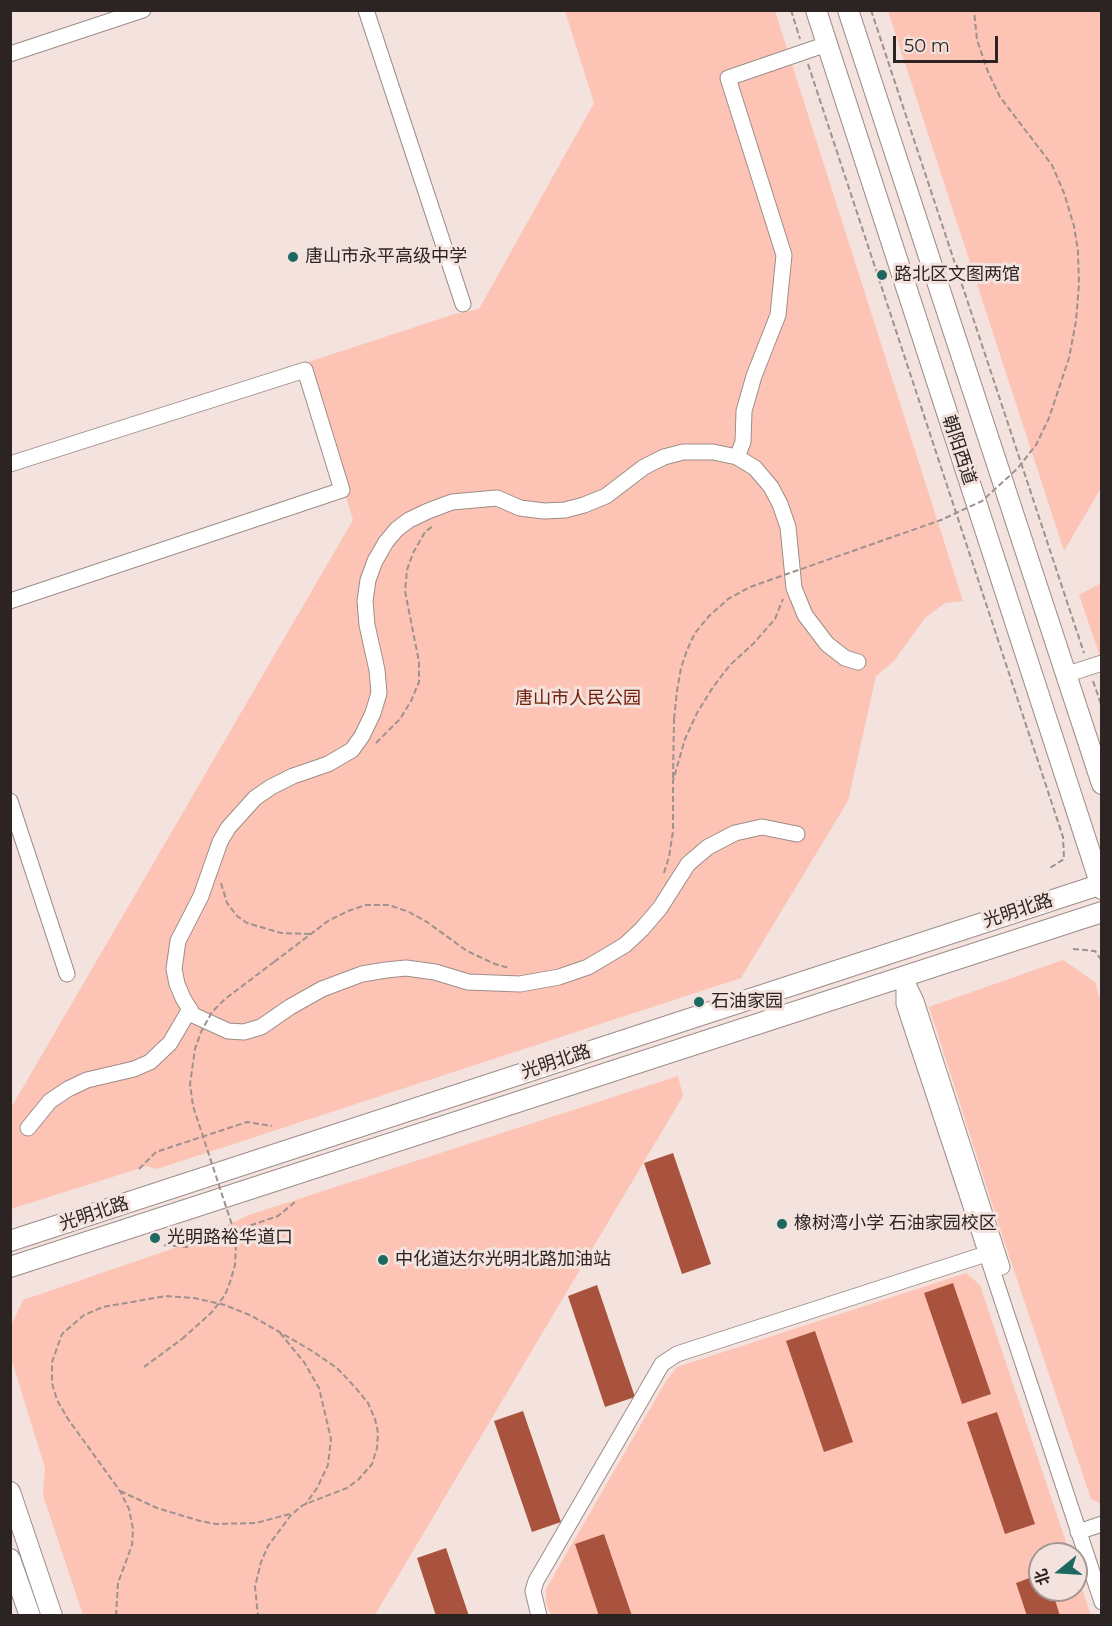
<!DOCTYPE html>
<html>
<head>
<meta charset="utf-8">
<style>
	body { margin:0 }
	#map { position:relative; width:1112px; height:1626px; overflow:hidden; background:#f3e2dd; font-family:Montserrat,"Noto Sans SC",sans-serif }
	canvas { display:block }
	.frame { position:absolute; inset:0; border:12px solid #2b2423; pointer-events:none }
	.north { position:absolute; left:1028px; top:1542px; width:60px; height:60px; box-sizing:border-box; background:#f3e2dd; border:2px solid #a39693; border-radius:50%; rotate:252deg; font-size:16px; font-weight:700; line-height:24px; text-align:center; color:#2b2423 }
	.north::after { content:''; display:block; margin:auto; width:21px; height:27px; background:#1d6860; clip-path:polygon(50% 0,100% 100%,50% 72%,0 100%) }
	.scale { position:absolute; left:893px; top:36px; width:105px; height:27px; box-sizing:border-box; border:3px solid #2b2423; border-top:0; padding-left:8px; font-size:18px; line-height:21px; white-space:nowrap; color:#2b2423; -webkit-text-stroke:4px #f3e2dd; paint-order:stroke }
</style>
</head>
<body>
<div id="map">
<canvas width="1112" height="1626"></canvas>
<div class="frame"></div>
<div class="north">北</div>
<div class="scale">50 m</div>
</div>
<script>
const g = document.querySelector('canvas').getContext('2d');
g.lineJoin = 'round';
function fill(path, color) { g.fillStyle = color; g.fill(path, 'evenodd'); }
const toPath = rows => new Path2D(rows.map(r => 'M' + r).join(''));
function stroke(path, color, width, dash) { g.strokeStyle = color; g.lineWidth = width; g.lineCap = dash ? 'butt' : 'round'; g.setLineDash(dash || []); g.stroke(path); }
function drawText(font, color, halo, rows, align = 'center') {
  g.font = font + ' Montserrat,"Noto Sans SC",sans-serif'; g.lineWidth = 6; g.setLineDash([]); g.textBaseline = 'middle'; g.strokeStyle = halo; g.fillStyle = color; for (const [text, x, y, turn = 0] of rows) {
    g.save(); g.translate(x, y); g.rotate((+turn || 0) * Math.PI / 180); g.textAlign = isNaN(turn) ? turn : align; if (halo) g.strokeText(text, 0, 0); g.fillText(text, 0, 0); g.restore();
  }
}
fill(toPath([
	[565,11,775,11,963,601,945,603,925,618,894,661,876,676,848,801,741,978,157,1169,147,1166,11,1209,11,1108,353,520,305,363,455,314,479,309,594,103],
	[888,11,1101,11,1101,488,1064,551],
	[1101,583,1101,659,1079,595],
	[1063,960,1095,982,1101,1002,1101,1504,1091,1499,1003,1238,929,1007],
	[678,1076,683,1096,375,1615,83,1615,43,1495,45,1468,11,1358,11,1326,23,1300,189,1243,249,1215],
	[966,1273,980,1285,1070,1554,1040,1554,1040,1590,1076,1590,1076,1571,1091,1615,551,1615,546,1603,546,1589,666,1381,677,1367]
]), '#fdc4b5');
fill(toPath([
	[673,1153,711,1264,682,1274,644,1163],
	[953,1283,991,1394,962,1404,924,1293],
	[597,1285,635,1397,605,1407,568,1296],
	[815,1331,853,1442,824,1452,786,1341],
	[523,1411,561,1522,532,1532,494,1421],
	[997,1412,1035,1524,1005,1534,967,1422],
	[604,1534,632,1616,599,1616,575,1544],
	[446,1548,469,1616,436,1616,417,1558],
	[1040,1574,1040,1590,1052,1590,1060,1616,1027,1616,1016,1583]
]), '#a9533e');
const minor = toPath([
	[366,10,463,304],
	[10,54,143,10],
	[737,457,743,442,744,411,754,376,778,315,784,255,728,78,827,44],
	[10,464,305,370,342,490,10,601],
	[1065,675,1102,663],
	[10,801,67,974],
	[797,834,762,827,735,833,708,847,688,864,660,908,642,929,625,945,588,967,559,977,520,984,468,982,435,972,406,968,386,970,362,974,322,989,290,1007,261,1027,244,1032,228,1031,193,1015,183,998,177,984,174,969,178,941,201,896,220,842,228,828,255,798,271,787,293,776,328,764,352,750,362,736,373,713,379,693,377,670,367,625,365,601,368,580,375,561,386,542,397,529,409,520,428,511,452,502,497,498,520,508,544,511,565,510,584,505,606,496,644,467,664,457,683,452,713,452,737,457,755,468,771,487,780,504,788,527,794,588,805,615,827,644,845,658,858,662],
	[904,978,904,1004,1102,1602],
	[906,980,916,1001,1002,1267],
	[28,1128,50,1101,68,1089,87,1080,134,1069,150,1062,170,1043,190,1009],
	[1078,1532,1102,1524],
	[539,1616,533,1591,536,1581,662,1364,677,1354,986,1254]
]);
const major = toPath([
	[816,10,1102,889],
	[848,10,1102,784],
	[10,1241,1102,884],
	[10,1267,1102,912],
	[10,1492,52,1616],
	[10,1559,30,1616]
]);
stroke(minor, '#9d8d88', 17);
stroke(major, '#9d8d88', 22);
stroke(toPath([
	[791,10,800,39],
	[871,10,1084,653],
	[808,64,1063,837,1064,859,1048,869],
	[1093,681,1102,707],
	[376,743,400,719,411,701,419,682,419,662,405,591,407,570,413,553,425,532,434,525],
	[673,778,674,719],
	[664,873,669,857,673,831,673,781,685,739,697,713,713,687,730,665,754,643,775,619,783,599],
	[221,883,227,903,237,916,247,923,281,933,310,934],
	[1073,949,1095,951,1102,961],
	[274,962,328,921,348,911,366,905,389,905,409,912,427,922,467,951,495,964,509,968],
	[139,1169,156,1152,247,1122,272,1126],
	[164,1245,187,1247,278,1216,295,1202],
	[280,1333,304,1362,319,1388,331,1439,328,1465,317,1488,305,1505],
	[144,1367,182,1339],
	[120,1491,157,1508,200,1521,216,1524,256,1523,290,1514],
	[116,1616,118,1583,132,1545,133,1529,129,1509,120,1491,68,1419,57,1400,52,1383,52,1362,62,1334,84,1315,103,1307,166,1296,194,1298,225,1305,252,1316,312,1351,337,1368,354,1386,368,1403,375,1419,378,1433,377,1448,372,1464,358,1480,347,1488,303,1505,291,1515,268,1546,261,1562,255,1587,258,1616]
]), '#9e918e', 2, [6, 3]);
stroke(minor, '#fff', 15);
stroke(major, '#fff', 20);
stroke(toPath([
	[674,719,677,691,681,668,687,650,695,633,709,616,728,599,750,587,941,520,982,501,1017,469,1036,445,1049,418,1069,358,1076,321,1079,284,1078,251,1074,226,1064,193,1052,165,1000,97,988,72,977,40,974,10],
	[182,1339,212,1312,225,1295,230,1282,235,1265,236,1246,234,1231,193,1106,190,1084,195,1049,201,1032,212,1012,225,999,274,962]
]), '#9e918e', 2, [6, 3]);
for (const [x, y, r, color] of [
	[293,257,6,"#1d6860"],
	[882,275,6,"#1d6860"],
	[699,1002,6,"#1d6860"],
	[782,1224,6,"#1d6860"],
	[155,1238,6,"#1d6860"],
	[383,1260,6,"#1d6860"]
]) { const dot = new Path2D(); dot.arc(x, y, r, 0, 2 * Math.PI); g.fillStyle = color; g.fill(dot); stroke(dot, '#f3e2dd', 2); }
drawText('18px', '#2b2423', '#f3e2dd', [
	["唐山市永平高级中学",305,257],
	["路北区文图两馆",894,275],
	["石油家园",711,1002],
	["橡树湾小学 石油家园校区",794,1224],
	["光明路裕华道口",167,1238],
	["中化道达尔光明北路加油站",395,1260]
], 'left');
drawText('18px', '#2b2423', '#f3e2dd', [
	["朝阳西道",959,450,72],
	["光明北路",1018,911,-18],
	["光明北路",556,1062,-18],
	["光明北路",94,1214,-18]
]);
drawText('18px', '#72200a', '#f3e2dd', [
	["唐山市人民公园",578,699]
]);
</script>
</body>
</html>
